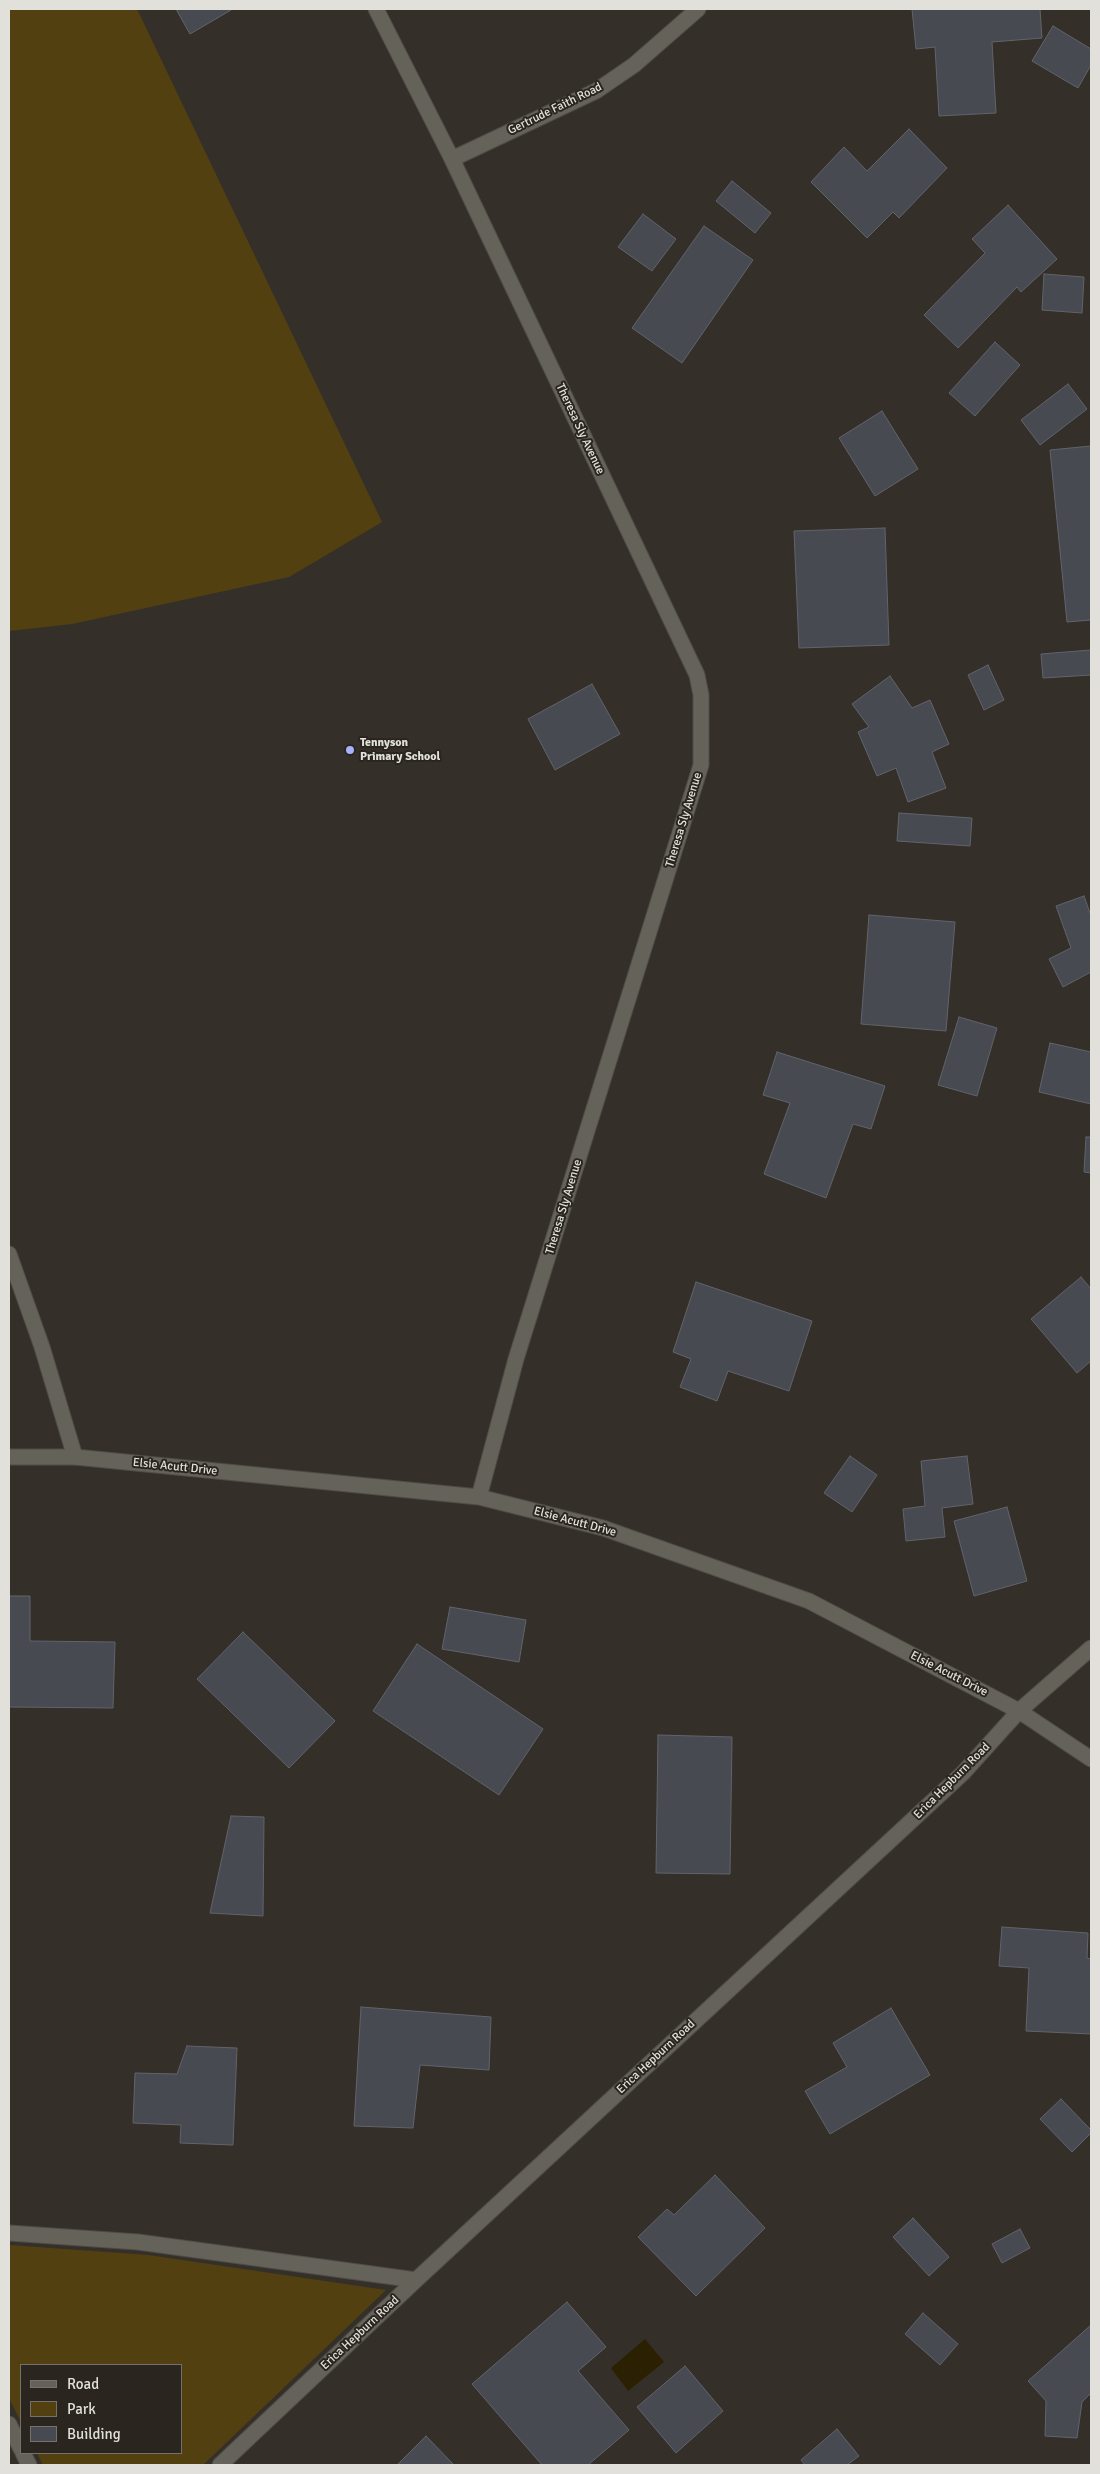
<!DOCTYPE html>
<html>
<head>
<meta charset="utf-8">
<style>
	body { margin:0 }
	#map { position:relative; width:1100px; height:2474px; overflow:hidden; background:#343029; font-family:Signika,sans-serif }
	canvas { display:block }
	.frame { position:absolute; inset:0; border:10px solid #e2e0db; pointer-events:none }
	.legend { position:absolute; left:20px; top:2364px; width:162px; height:90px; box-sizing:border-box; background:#2a261f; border:1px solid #74706a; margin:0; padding:6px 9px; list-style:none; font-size:15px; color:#e2e0db }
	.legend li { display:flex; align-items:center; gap:10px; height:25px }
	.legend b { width:25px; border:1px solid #74706a }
</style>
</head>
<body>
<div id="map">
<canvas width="1100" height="2474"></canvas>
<div class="frame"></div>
<ul class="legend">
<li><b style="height:6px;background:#65625a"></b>Road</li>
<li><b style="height:14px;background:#534011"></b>Park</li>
<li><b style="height:14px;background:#484a52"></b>Building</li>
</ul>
</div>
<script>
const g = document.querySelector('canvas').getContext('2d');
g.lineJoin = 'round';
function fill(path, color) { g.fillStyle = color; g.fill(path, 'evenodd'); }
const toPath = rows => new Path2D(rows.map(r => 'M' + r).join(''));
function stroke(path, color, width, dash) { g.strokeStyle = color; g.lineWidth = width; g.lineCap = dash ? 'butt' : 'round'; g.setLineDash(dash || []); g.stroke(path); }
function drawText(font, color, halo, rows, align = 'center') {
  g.font = font + ' Signika,sans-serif'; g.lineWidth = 4; g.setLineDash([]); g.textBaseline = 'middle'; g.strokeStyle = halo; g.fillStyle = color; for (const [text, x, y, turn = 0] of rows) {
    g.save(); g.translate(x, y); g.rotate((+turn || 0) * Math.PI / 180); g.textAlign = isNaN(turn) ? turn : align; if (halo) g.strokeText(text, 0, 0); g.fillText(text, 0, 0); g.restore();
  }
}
fill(toPath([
	[9,9,137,9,382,522,289,577,72,624,9,631],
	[9,2245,148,2255,386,2290,203,2465,43,2465,37,2453,181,2453,181,2365,21,2365,21,2422,9,2398]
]), '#534011');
fill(toPath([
	[645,2339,664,2362,628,2391,611,2368]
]), '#2c2002');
const building = toPath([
	[176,9,230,9,231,10,190,34,176,9],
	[912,9,1040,9,1042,38,992,42,996,113,939,116,935,47,916,49,912,9],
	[1053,26,1091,49,1091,65,1078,88,1032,61,1053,26],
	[909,129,947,168,899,218,893,212,867,238,811,182,844,147,867,171,909,129],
	[732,181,771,213,755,233,716,201,732,181],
	[1008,205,1057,259,1021,292,1017,287,958,348,924,315,985,253,972,239,1008,205],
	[643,214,676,239,652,271,618,247,643,214],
	[704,226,753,260,682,363,632,328,704,226],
	[1044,274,1084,277,1082,313,1042,310,1044,274],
	[995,342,1020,365,975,416,949,393,995,342],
	[1068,384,1087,409,1040,445,1021,420,1068,384],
	[882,411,918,469,875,496,839,438,882,411],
	[1091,446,1091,620,1067,622,1050,450,1091,446],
	[885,528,889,645,799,648,794,531,885,528],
	[1091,650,1091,675,1043,678,1041,654,1091,650],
	[988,665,1004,700,984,710,968,675,988,665],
	[890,676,912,708,930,700,949,744,932,752,946,788,908,802,896,768,877,776,858,732,869,727,852,704,890,676],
	[592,684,620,734,555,770,528,719,592,684],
	[899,813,972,818,970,846,897,841,899,813],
	[1084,896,1091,916,1091,972,1063,987,1049,959,1071,948,1056,906,1084,896],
	[869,915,955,922,946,1031,861,1024,869,915],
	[959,1017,997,1028,977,1096,938,1085,959,1017],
	[1050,1043,1091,1052,1091,1104,1039,1092,1050,1043],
	[777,1052,885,1086,871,1129,853,1124,826,1198,764,1174,790,1103,763,1095,777,1052],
	[1086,1137,1091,1137,1091,1173,1084,1172,1086,1137],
	[1081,1277,1091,1289,1091,1361,1077,1373,1031,1319,1081,1277],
	[696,1282,812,1321,789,1391,728,1371,717,1401,680,1387,691,1359,673,1352,696,1282],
	[850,1456,877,1475,852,1512,824,1493,850,1456],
	[967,1456,973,1504,942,1508,945,1537,906,1541,903,1509,925,1506,921,1461,967,1456],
	[1007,1507,1027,1581,974,1596,954,1521,1007,1507],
	[9,1596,30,1596,30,1641,115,1642,113,1708,9,1707,9,1596],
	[450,1607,526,1620,519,1662,442,1649,450,1607],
	[243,1632,335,1721,289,1768,197,1679,243,1632],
	[417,1644,543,1729,499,1795,373,1711,417,1644],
	[658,1735,732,1737,730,1874,656,1873,658,1735],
	[231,1816,264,1817,263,1916,210,1913,231,1816],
	[1002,1927,1088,1933,1087,1958,1091,1959,1091,2034,1026,2031,1029,1968,999,1966,1002,1927],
	[361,2007,491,2017,489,2070,420,2065,413,2128,354,2126,361,2007],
	[891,2008,930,2075,830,2134,805,2091,847,2067,833,2043,891,2008],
	[187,2046,237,2048,233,2145,180,2143,181,2125,133,2123,135,2073,177,2074,187,2046],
	[1061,2099,1091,2130,1091,2133,1072,2152,1040,2119,1061,2099],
	[715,2175,765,2228,696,2296,638,2237,667,2209,674,2215,715,2175],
	[913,2218,949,2257,929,2276,893,2237,913,2218],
	[1020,2229,1030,2248,1002,2263,992,2244,1020,2229],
	[567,2302,606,2347,578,2371,629,2430,588,2465,542,2465,472,2384,567,2302],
	[923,2313,958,2344,940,2365,905,2334,923,2313],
	[1091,2325,1091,2393,1082,2402,1077,2438,1045,2436,1046,2401,1028,2381,1091,2325],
	[685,2366,723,2411,676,2453,637,2407,685,2366],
	[837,2429,859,2456,847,2465,805,2465,801,2460,837,2429],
	[426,2436,454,2465,397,2465,426,2436]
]);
fill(building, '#484a52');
stroke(building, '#62636b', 1);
const lane = toPath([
	[9,1254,42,1347,75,1457]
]);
const street = toPath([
	[376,9,452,159,697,675,701,695,701,765,516,1359,479,1497],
	[452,159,596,91,634,65,698,9],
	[9,1457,75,1457,479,1497,603,1528,809,1601,1019,1711,1091,1759],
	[9,2233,138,2242,416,2280],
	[9,2424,21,2449],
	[23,2453,29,2465],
	[220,2465,416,2280,963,1773,1019,1711,1091,1648]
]);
stroke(lane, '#4f4c46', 17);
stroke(street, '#4f4c46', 17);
stroke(lane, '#65625a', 15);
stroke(street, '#65625a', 15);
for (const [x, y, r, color] of [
	[350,750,5,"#a9b0fc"]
]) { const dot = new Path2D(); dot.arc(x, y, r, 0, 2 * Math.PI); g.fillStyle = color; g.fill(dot); stroke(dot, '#2a261f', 2); }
drawText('12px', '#e2e0db', '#2a261f', [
	["Gertrude Faith Road",555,109,-26],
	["Theresa Sly Avenue",580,429,65],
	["Theresa Sly Avenue",684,820,-73],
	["Theresa Sly Avenue",564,1207,-73],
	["Elsie Acutt Drive",175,1467,6],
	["Elsie Acutt Drive",575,1522,15],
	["Elsie Acutt Drive",949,1674,27],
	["Erica Hepburn Road",952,1781,-45],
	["Erica Hepburn Road",656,2057,-43],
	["Erica Hepburn Road",360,2333,-43]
]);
drawText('bold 12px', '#e2e0db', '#2a261f', [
	["Tennyson",360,743],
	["Primary School",360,757]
], 'left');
</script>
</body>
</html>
